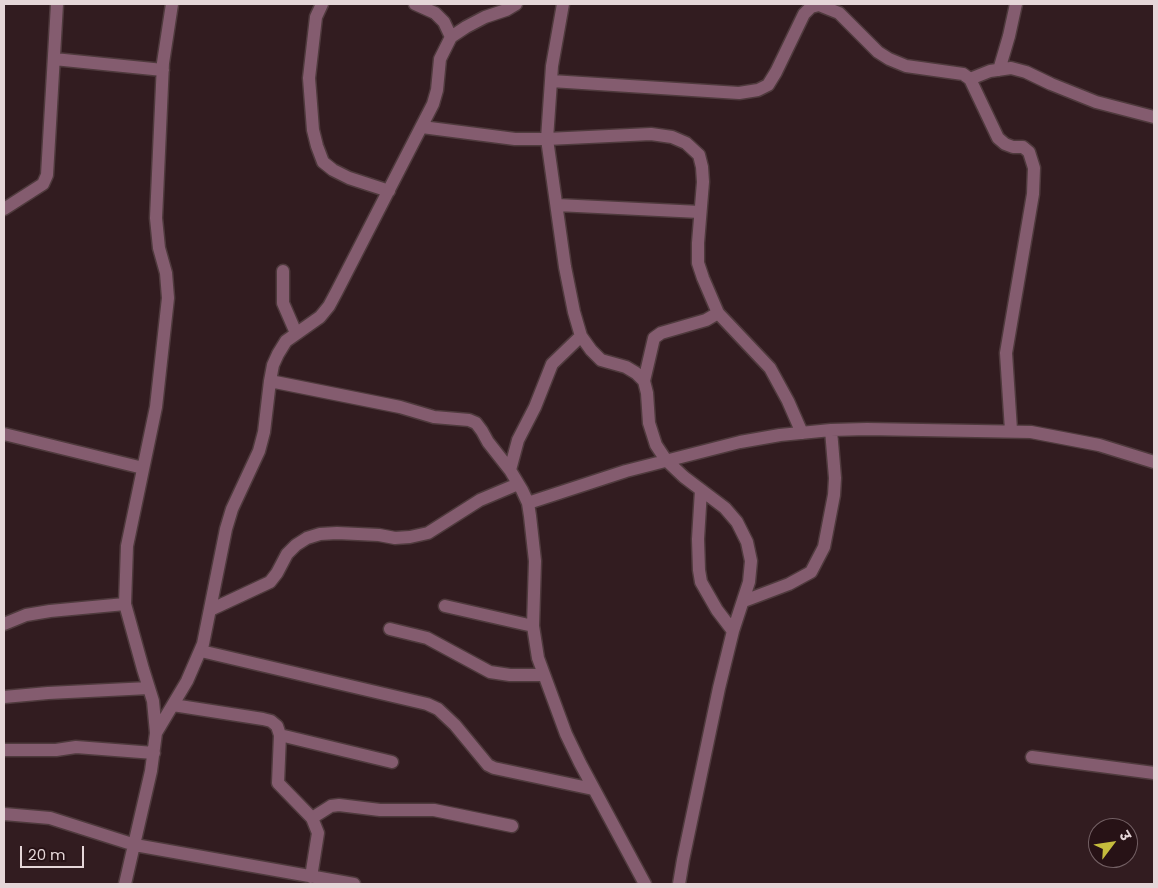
<!DOCTYPE html>
<html>
<head>
<meta charset="utf-8">
<style>
	body { margin:0 }
	#map { position:relative; width:1158px; height:888px; overflow:hidden; background:#321c20; font-family:Poppins,"Noto Sans Devanagari",sans-serif }
	canvas { display:block }
	.frame { position:absolute; inset:0; border:5px solid #e5d6d8; pointer-events:none }
	.north { position:absolute; left:1088px; top:818px; width:50px; height:50px; box-sizing:border-box; background:#271216; border:1px solid #736064; border-radius:50%; rotate:59deg; font-size:14px; font-weight:700; line-height:20px; text-align:center; color:#e5d6d8 }
	.north::after { content:''; display:block; margin:auto; width:18px; height:22px; background:#c5bc3d; clip-path:polygon(50% 0,100% 100%,50% 72%,0 100%) }
	.scale { position:absolute; left:20px; top:846px; width:64px; height:22px; box-sizing:border-box; border:2px solid #e5d6d8; border-top:0; padding-left:6px; font-size:15px; line-height:18px; white-space:nowrap; color:#e5d6d8; -webkit-text-stroke:4px #271216; paint-order:stroke }
</style>
</head>
<body>
<div id="map">
<canvas width="1158" height="888"></canvas>
<div class="frame"></div>
<div class="north">उ</div>
<div class="scale">20 m</div>
</div>
<script>
const g = document.querySelector('canvas').getContext('2d');
g.lineJoin = 'round';
const toPath = rows => new Path2D(rows.map(r => 'M' + r).join(''));
function stroke(path, color, width, dash) { g.strokeStyle = color; g.lineWidth = width; g.lineCap = dash ? 'butt' : 'round'; g.setLineDash(dash || []); g.stroke(path); }
const minor = toPath([
	[322,4,316,17,309,78,313,130,317,146,323,162,333,170,349,178,389,191],
	[415,4,435,13,444,22,451,37],
	[563,4,552,66,547,139,565,267,574,312,581,336,591,350,601,360,626,367,636,373,644,381,647,393,649,423,656,445,666,460,684,477,725,508,737,522,747,542,751,561,749,582,733,631,719,688,683,860,679,884],
	[54,59,163,70],
	[999,70,1009,36,1016,4],
	[970,79,990,71,1011,68,1026,72,1051,84,1096,102,1154,117],
	[551,81,739,93,758,90,768,85,776,72,804,14,811,7,819,5,839,13,878,52,889,59,906,66,963,74,970,79,998,138,1005,144,1013,147,1023,147,1029,152,1034,168,1033,194,1006,353,1011,430],
	[422,127,515,139,547,139,651,134,672,137,686,143,699,155,702,167,703,182,698,243,698,263,703,278,718,313,770,368,788,401,802,433],
	[557,205,700,212],
	[4,209,43,184,47,175,57,4],
	[283,271,283,303,296,333],
	[581,336,552,364,535,407,518,440,510,470,522,490,528,503,530,516,535,561,533,626,538,658,566,734,580,763,645,884],
	[270,381,400,407,434,417,469,420,476,423,482,431,488,442,510,470],
	[644,381,654,338,661,333,706,320,718,313],
	[4,434,143,468],
	[701,490,698,539,699,570,701,582,717,610,733,631],
	[528,503,626,471,740,442,780,435,831,430,867,429,1031,432,1099,445,1154,462],
	[744,601,789,584,811,572,824,547,834,495,835,478,831,430],
	[445,606,533,626],
	[210,610,270,582,277,573,287,554,296,545,307,538,320,534,337,533,379,535,395,538,410,537,428,533,480,500,518,484],
	[4,624,26,615,50,611,125,604],
	[390,629,427,638,490,672,510,675,544,675],
	[201,651,427,704,438,709,455,725,488,765,494,768,593,789],
	[4,697,48,693,149,688],
	[173,705,263,719,271,721,277,726,280,735,278,783,312,818,318,833,311,877],
	[156,733,187,681,203,644,226,529,232,509,259,451,264,432,270,381,273,365,278,354,286,341,320,317,329,306,337,291,433,104,437,90,440,59,451,37,466,27,485,17,506,10,516,4],
	[280,735,392,762],
	[4,750,56,750,76,747,154,753],
	[1032,757,1154,773],
	[4,814,50,818,135,845,354,884],
	[312,818,331,806,339,805,380,810,434,810,512,826],
	[125,884,151,771,156,733,153,701,143,669,125,604,127,546,156,407,168,298,166,273,159,248,156,218,163,63,172,4]
]);
stroke(minor, '#4f3a3d', 15);
stroke(minor, '#845c6f', 12);
</script>
</body>
</html>
